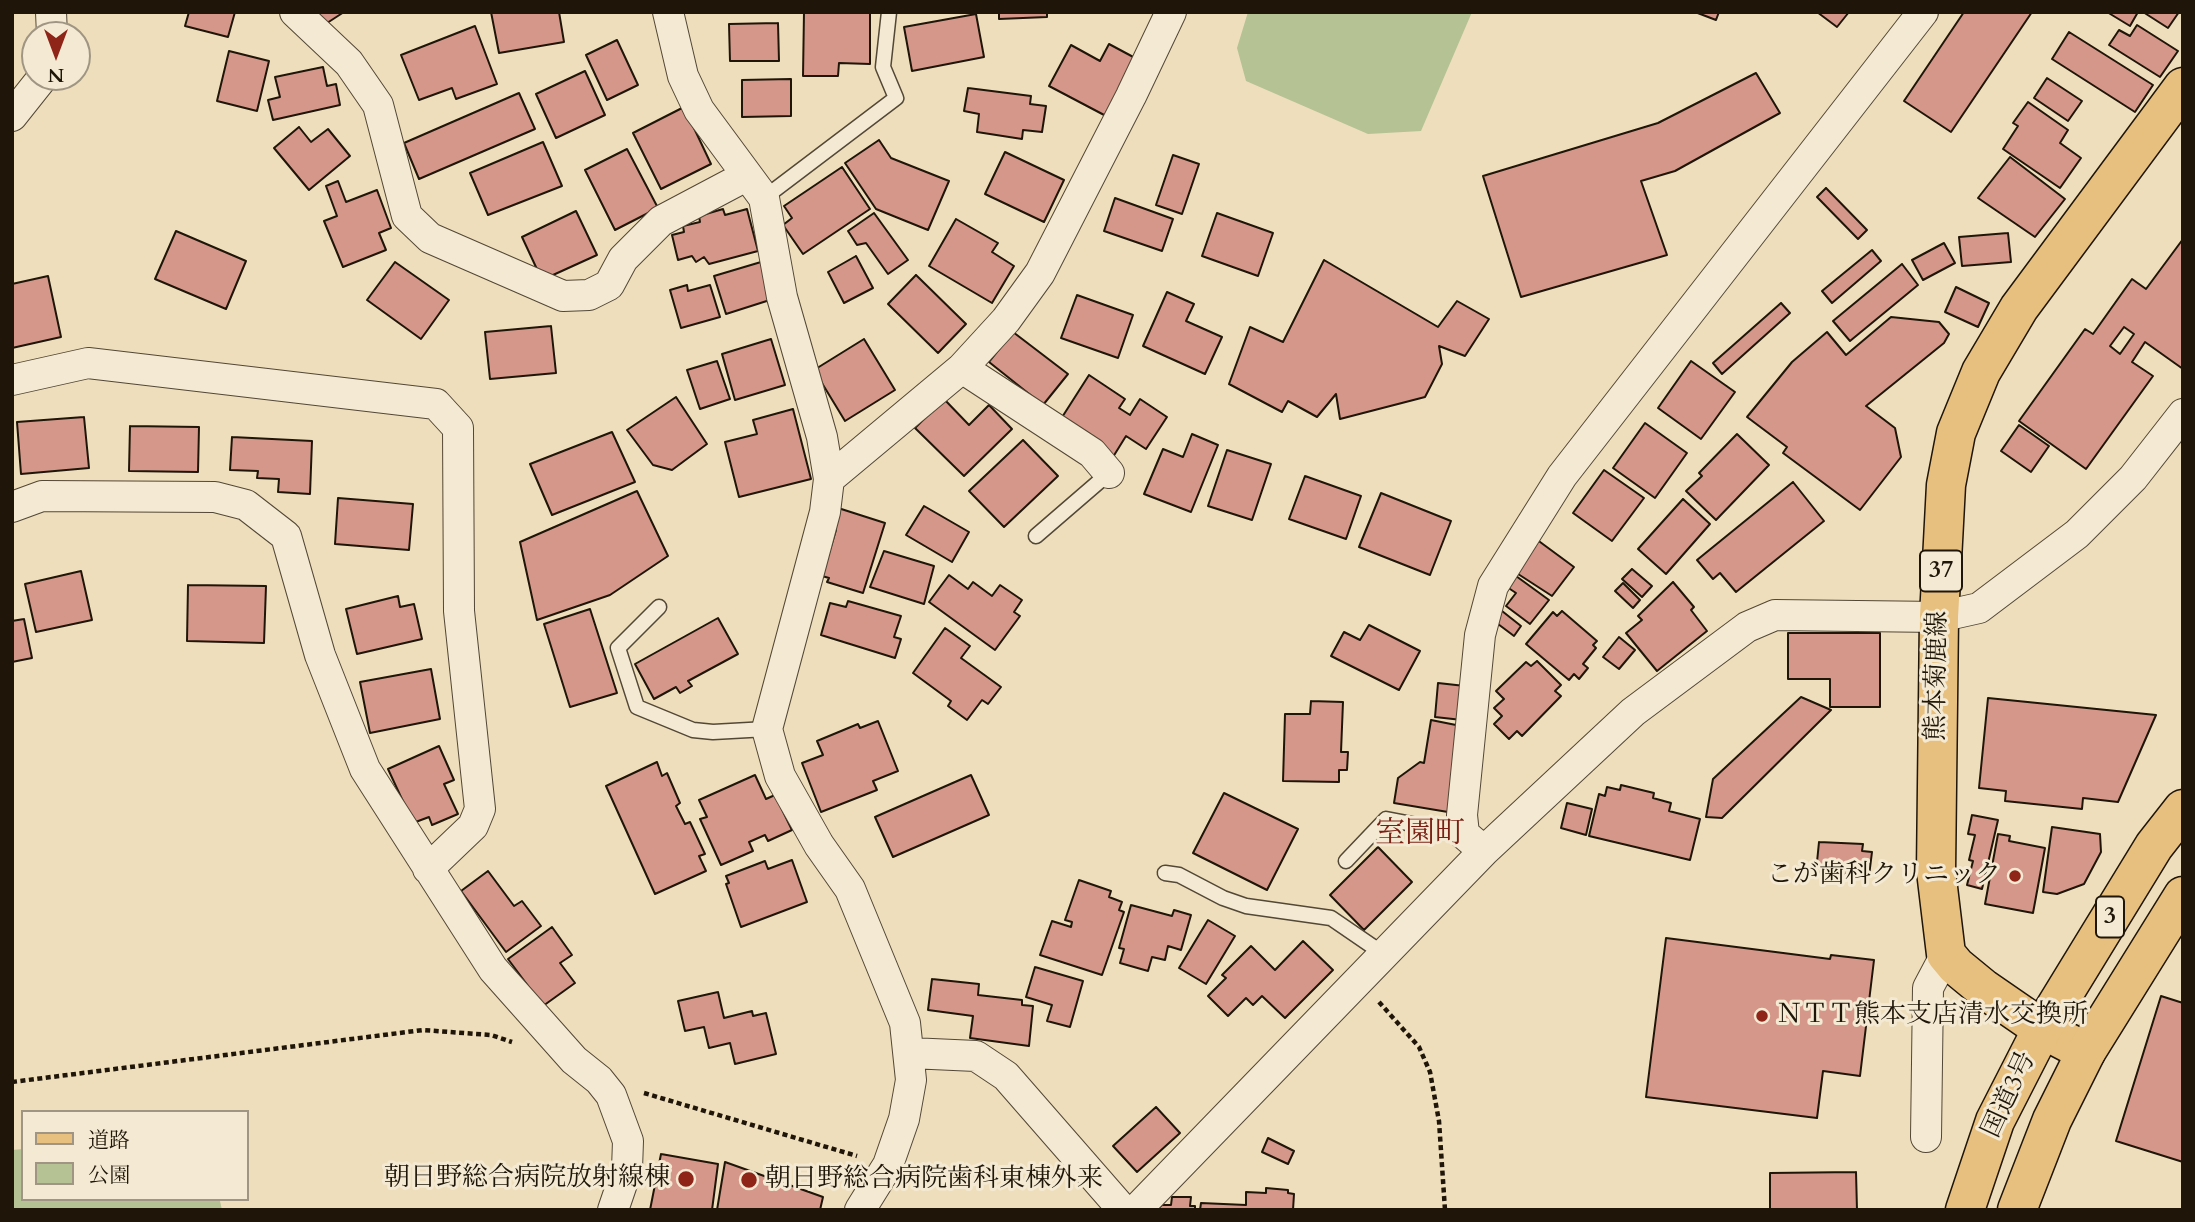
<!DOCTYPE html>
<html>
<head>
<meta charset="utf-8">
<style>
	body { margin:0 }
	#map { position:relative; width:2195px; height:1222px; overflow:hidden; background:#eedebc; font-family:Cardo,"Noto Serif JP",serif }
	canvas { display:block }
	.frame { position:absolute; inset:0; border:14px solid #1f1509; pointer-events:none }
	.legend { position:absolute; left:21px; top:1110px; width:228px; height:91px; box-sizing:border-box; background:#f4ead3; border:2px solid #9f9582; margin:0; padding:9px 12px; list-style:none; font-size:21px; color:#1f1509 }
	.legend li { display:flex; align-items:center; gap:14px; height:35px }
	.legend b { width:35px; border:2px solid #9f9582 }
	.north { position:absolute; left:21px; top:21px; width:70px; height:70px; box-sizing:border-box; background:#f4ead3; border:2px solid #9f9582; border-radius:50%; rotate:180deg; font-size:19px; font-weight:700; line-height:28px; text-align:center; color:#1f1509 }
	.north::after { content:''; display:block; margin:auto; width:24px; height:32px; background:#8f2418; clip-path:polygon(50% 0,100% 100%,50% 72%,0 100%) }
</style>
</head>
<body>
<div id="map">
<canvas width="2195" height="1222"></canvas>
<div class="frame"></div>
<ul class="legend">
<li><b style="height:9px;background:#e7bf7e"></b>道路</li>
<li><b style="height:19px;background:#b4c294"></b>公園</li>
</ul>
<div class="north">N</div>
</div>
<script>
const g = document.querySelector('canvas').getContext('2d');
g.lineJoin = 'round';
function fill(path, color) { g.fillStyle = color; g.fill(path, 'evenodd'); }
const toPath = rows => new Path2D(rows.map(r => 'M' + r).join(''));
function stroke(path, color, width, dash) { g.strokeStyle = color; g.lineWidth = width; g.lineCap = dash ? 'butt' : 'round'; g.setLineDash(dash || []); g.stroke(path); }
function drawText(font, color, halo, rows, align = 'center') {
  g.font = font + ' Cardo,"Noto Serif JP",serif'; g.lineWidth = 6; g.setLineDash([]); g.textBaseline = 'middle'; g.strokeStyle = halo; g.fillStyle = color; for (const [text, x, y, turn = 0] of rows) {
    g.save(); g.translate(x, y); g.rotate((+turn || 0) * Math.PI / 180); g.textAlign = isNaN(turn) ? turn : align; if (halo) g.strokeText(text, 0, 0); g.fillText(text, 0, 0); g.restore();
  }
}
fill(toPath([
	[1248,12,1472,12,1421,131,1368,134,1246,81,1237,48],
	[23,1149,23,1199,184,1199,220,1201,222,1210,12,1210,12,1150]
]), '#b4c294');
const building = toPath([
	[189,12,235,12,228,37,185,26,189,12],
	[316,12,344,12,324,25,316,12],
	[491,12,559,12,564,42,499,53,491,12],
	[804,12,870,12,870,64,839,63,838,76,803,76,804,12],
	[999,12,1047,12,1047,17,999,19,999,12],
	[1695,12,1719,12,1716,20,1695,12],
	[1817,12,1849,12,1837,27,1817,12],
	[1964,12,2032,12,1951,132,1904,101,1964,12],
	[2107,12,2138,12,2130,26,2107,12],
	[2143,12,2179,12,2168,28,2143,12],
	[976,14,984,57,912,71,904,27,976,14],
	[778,23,779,61,730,61,729,24,778,23],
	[2137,25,2178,51,2160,77,2109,45,2119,30,2130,36,2137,25],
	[475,26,497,84,456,99,452,88,419,100,401,55,475,26],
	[2069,32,2153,85,2135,112,2052,59,2069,32],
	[617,40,638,85,607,100,586,55,617,40],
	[1109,44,1137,59,1106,116,1049,86,1071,45,1100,61,1109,44],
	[229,51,269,61,257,111,217,101,229,51],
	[323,67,327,86,336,84,340,105,273,120,268,100,280,97,275,77,323,67],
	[585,71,605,115,556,138,536,94,585,71],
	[1756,73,1780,113,1675,171,1641,181,1667,255,1521,297,1483,176,1658,123,1756,73],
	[2047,78,2082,101,2068,121,2034,98,2047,78],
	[791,79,791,116,742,117,742,80,791,79],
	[968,88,1031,96,1030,104,1046,106,1042,132,1023,130,1022,139,977,132,979,114,964,111,968,88],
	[519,93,535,129,419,179,404,143,519,93],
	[2028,102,2068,130,2060,143,2081,158,2060,188,2003,149,2018,126,2013,123,2028,102],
	[684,107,711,164,661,189,633,133,684,107],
	[299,127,311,142,328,129,350,156,309,190,274,148,299,127],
	[879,140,891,158,949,181,928,230,876,209,845,163,879,140],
	[543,142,562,186,488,215,470,173,543,142],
	[627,149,658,208,615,230,585,170,627,149],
	[1005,152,1064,180,1044,222,985,194,1005,152],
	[1173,155,1199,164,1182,214,1156,205,1173,155],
	[2010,157,2065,199,2035,237,1978,198,2010,157],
	[842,167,870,209,803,254,783,225,792,218,784,206,842,167],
	[338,181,346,202,377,190,391,228,379,233,386,250,343,267,324,221,337,216,326,186,338,181],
	[1826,188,1867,230,1858,239,1817,197,1826,188],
	[1115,198,1173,219,1162,251,1104,231,1115,198],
	[723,209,725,215,747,209,758,251,709,264,704,257,696,262,692,256,678,260,672,235,684,232,683,226,700,222,699,216,723,209],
	[576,211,597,255,542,280,522,237,576,211],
	[874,213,908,260,888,274,866,243,857,245,848,231,874,213],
	[1217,213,1273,233,1258,276,1202,256,1217,213],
	[956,219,998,243,992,252,1014,266,992,303,929,266,956,219],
	[176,231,246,261,226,309,155,279,176,231],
	[2008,233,2011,262,1962,266,1959,237,2008,233],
	[2183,239,2183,369,2145,342,2132,362,2153,376,2086,469,2019,421,2085,329,2093,334,2132,279,2146,289,2183,239],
	[2124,327,2134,334,2120,354,2110,346,2124,327],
	[1944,243,1955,263,1923,280,1912,260,1944,243],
	[1872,250,1881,261,1832,303,1822,291,1872,250],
	[856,256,873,288,844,303,828,272,856,256],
	[1324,260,1438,327,1457,301,1489,319,1465,356,1439,346,1442,364,1425,397,1340,419,1336,394,1317,417,1288,401,1282,412,1229,384,1250,327,1283,342,1324,260],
	[395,262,449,300,421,339,367,300,395,262],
	[761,262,773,299,726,314,714,276,761,262],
	[1902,264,1918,285,1850,341,1833,321,1902,264],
	[916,275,966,324,938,353,888,304,916,275],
	[48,276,61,337,12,348,12,284,48,276],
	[687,285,688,291,710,285,720,317,681,328,670,290,687,285],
	[1956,287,1989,303,1978,327,1945,312,1956,287],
	[1167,292,1194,304,1186,321,1222,337,1205,374,1143,346,1167,292],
	[1077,295,1133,315,1118,358,1061,338,1077,295],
	[1781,303,1790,313,1722,374,1713,363,1781,303],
	[1891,317,1939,322,1949,334,1944,343,1866,406,1895,428,1901,457,1860,510,1783,453,1787,447,1747,417,1792,362,1827,332,1846,355,1891,317],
	[551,326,556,373,490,379,485,332,551,326],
	[1013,332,1068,374,1043,405,989,362,1013,332],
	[771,339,785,385,735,400,722,354,771,339],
	[864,339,895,390,845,421,814,370,864,339],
	[717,361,730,399,700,409,687,370,717,361],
	[1691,361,1735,392,1701,439,1658,408,1691,361],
	[1089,375,1125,399,1119,408,1130,415,1140,399,1167,417,1146,449,1126,436,1113,457,1059,422,1089,375],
	[676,397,707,444,672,470,653,465,627,430,676,397],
	[944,399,969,425,989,405,1012,429,964,476,915,428,944,399],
	[793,409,811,479,739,497,725,442,757,434,753,420,793,409],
	[84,417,89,468,21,474,17,422,84,417],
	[1645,423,1687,453,1655,498,1613,468,1645,423],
	[2019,425,2049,446,2031,472,2001,451,2019,425],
	[130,426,199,427,198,472,129,471,130,426],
	[612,432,635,482,552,515,530,464,612,432],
	[1192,434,1218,445,1191,512,1144,494,1163,449,1183,457,1192,434],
	[1737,434,1769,465,1716,520,1686,491,1702,476,1699,473,1737,434],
	[232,437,312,441,310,494,278,492,279,479,257,478,258,471,230,470,232,437],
	[1023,440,1058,476,1004,527,969,491,1023,440],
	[1227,450,1271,464,1252,520,1208,506,1227,450],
	[1604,470,1644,498,1612,541,1573,513,1604,470],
	[1305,476,1361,496,1346,539,1289,519,1305,476],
	[1793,482,1824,521,1736,592,1720,573,1713,579,1697,560,1793,482],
	[637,491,668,556,610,595,537,620,520,542,637,491],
	[1381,493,1451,521,1430,575,1359,547,1381,493],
	[338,498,413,504,409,550,335,544,338,498],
	[1683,499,1710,524,1666,574,1638,549,1683,499],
	[924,506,969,532,952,562,906,535,924,506],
	[835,507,885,523,863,593,827,582,829,578,822,576,836,530,829,528,835,507],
	[1536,539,1574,567,1552,596,1515,572,1536,539],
	[884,551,934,566,924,604,870,587,884,551],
	[1632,569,1652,586,1642,597,1622,579,1632,569],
	[81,571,92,620,36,632,25,584,81,571],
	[949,575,968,589,973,582,992,596,1000,585,1022,600,1014,612,1020,616,995,650,929,602,949,575],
	[1516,576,1549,600,1530,624,1506,606,1516,593,1507,587,1516,576],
	[1673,582,1694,607,1691,610,1707,631,1657,671,1626,633,1642,620,1638,616,1673,582],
	[1623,583,1640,600,1633,608,1615,591,1623,583],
	[188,585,266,586,264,643,187,641,188,585],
	[398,596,400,607,414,604,422,639,357,654,346,609,398,596],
	[848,601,901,616,894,637,901,639,895,658,821,635,830,603,846,607,848,601],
	[590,609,617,693,570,707,544,624,590,609],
	[1502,611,1521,626,1514,636,1494,621,1502,611],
	[1562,611,1597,641,1593,645,1596,648,1583,664,1588,668,1579,679,1574,674,1569,680,1526,644,1553,612,1557,616,1562,611],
	[718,618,738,654,688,681,692,686,680,693,676,687,654,699,635,664,718,618],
	[24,619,32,658,12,662,12,621,24,619],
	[1369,625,1420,651,1399,690,1331,656,1344,632,1360,640,1369,625],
	[945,628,970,646,961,658,1001,687,988,704,982,700,967,720,948,706,951,701,913,673,945,628],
	[1788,633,1880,633,1880,707,1830,707,1830,679,1788,679,1788,633],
	[1619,637,1635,650,1619,669,1603,657,1619,637],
	[1537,661,1561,685,1555,691,1561,696,1522,736,1517,731,1509,739,1494,724,1502,716,1494,708,1504,699,1496,691,1526,662,1531,666,1537,661],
	[431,669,440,719,370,733,360,682,431,669],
	[1438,683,1465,686,1462,720,1435,717,1438,683],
	[1801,697,1831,710,1722,818,1706,817,1713,779,1801,697],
	[1988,698,2156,715,2118,802,2083,798,2082,809,2005,801,2006,791,1979,788,1988,698],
	[1311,701,1343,702,1341,752,1348,752,1347,770,1339,770,1339,782,1283,781,1285,714,1310,714,1311,701],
	[1431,720,1461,726,1448,812,1394,803,1398,778,1420,762,1424,763,1431,720],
	[878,721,898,771,873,781,877,790,821,812,802,763,823,755,817,741,858,724,860,728,878,721],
	[439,746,454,780,444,784,458,814,432,825,429,817,413,823,388,769,439,746],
	[657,762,662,776,667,773,680,803,676,806,685,824,690,822,705,854,699,856,706,871,655,894,606,786,657,762],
	[755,775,766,799,775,795,792,830,768,841,765,835,749,842,753,851,721,865,700,819,707,817,699,800,755,775],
	[971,775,989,815,893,857,875,817,971,775],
	[1621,785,1654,793,1653,798,1671,803,1669,811,1700,819,1690,860,1589,836,1599,794,1605,796,1607,787,1620,790,1621,785],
	[1224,793,1298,829,1267,890,1193,853,1224,793],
	[1567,803,1592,809,1586,835,1561,828,1567,803],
	[1972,815,1998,820,1982,889,1967,885,1973,861,1969,860,1975,835,1968,834,1972,815],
	[2052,827,2100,834,2101,852,2084,884,2057,894,2043,892,2052,827],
	[1998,834,2010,836,2009,841,2045,848,2033,913,1985,904,1998,834],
	[1819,842,1863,844,1862,851,1872,852,1869,876,1816,872,1819,842],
	[1378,847,1412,882,1364,930,1330,895,1378,847],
	[792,860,807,902,741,927,726,884,729,883,726,876,765,861,768,869,792,860],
	[488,871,514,906,522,901,541,926,506,952,461,891,488,871],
	[1079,880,1111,891,1109,897,1122,902,1119,910,1124,912,1102,975,1040,955,1052,921,1071,927,1072,922,1065,920,1079,880],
	[1131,905,1172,916,1174,910,1191,915,1181,950,1168,946,1165,960,1152,957,1148,971,1120,963,1124,949,1119,948,1131,905],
	[1208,920,1235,936,1206,984,1179,968,1208,920],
	[552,927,572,955,560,963,575,983,543,1006,508,959,552,927],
	[1666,938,1830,959,1831,955,1874,960,1860,1076,1823,1071,1817,1118,1646,1097,1666,938],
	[1303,941,1333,970,1285,1018,1262,996,1253,1005,1246,998,1228,1016,1208,996,1226,978,1222,975,1251,946,1275,970,1303,941],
	[1035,967,1083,981,1070,1027,1047,1021,1052,1005,1026,997,1035,967],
	[932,979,979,984,978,995,1022,1000,1022,1005,1033,1006,1029,1046,970,1038,973,1016,928,1010,932,979],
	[718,992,724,1018,752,1011,753,1016,766,1013,776,1054,735,1064,730,1043,709,1048,704,1027,685,1031,678,1001,718,992],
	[2161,996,2183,1003,2183,1162,2116,1141,2161,996],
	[1156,1107,1180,1133,1137,1172,1113,1146,1156,1107],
	[1268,1138,1294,1151,1288,1164,1262,1152,1268,1138],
	[661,1154,718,1164,712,1210,650,1210,661,1154],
	[725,1162,823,1197,820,1210,717,1210,725,1162],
	[1856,1172,1857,1210,1770,1210,1770,1173,1856,1172],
	[1266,1188,1288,1190,1288,1193,1294,1194,1293,1210,1200,1210,1201,1203,1246,1205,1246,1192,1266,1193,1266,1188],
	[1172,1197,1191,1197,1190,1206,1195,1206,1195,1210,1156,1210,1162,1205,1171,1205,1172,1197]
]);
fill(building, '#d59789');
stroke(building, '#1f1509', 2);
const lane = toPath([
	[764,198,896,98,883,67,889,12],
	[1036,536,1109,473],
	[659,607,618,648,637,707,693,730,713,732,767,729],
	[1346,861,1386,819,1464,834],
	[1165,873,1179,875,1223,898,1246,906,1331,918,1385,955]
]);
const street = toPath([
	[51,12,52,35],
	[295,12,349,63,378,105,407,216,430,238,563,296,589,295,609,285,623,259,661,221,746,176],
	[668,12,683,76,699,110,764,198,782,297,822,437,829,479,825,512,767,729,780,776,819,845,850,889,905,1023,911,1080,904,1119,888,1165,860,1210],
	[12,116,43,77],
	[962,368,1092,453,1109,473],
	[12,380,88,363,436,404,458,428,459,611,480,809,473,826,428,869],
	[829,479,962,368,1006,320,1040,273,1131,96,1171,12],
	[12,507,42,496,215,497,246,505,286,536,320,655,365,769,493,969,574,1060,599,1080,611,1095,628,1141,627,1169,613,1210],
	[1484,851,1464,834,1462,815,1480,635,1493,586,1562,476,1923,12],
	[910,1053,976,1056,1006,1076,1123,1210],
	[1926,1137,1928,988,1946,954],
	[1136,1210,1484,851,1633,712,1747,627,1775,615,1939,617,1979,608,2077,534,2133,478,2183,414]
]);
const primary = toPath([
	[2086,1052,2042,1029,1984,989,1956,966,1946,954,1936,871,1939,617,1946,485,1956,433,1981,372,2019,308,2183,87]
]);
const highway = toPath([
	[1965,1210,1995,1121,2042,1029,2154,846,2183,809],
	[2017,1210,2052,1120,2086,1052,2183,896]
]);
stroke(lane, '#534736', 17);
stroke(street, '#534736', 32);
stroke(primary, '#1f1509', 41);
stroke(highway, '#1f1509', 41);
stroke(toPath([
	[1379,1002,1419,1047,1430,1072,1439,1121,1445,1210],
	[12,1082,423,1030,491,1035,512,1042],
	[644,1093,857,1156]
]), '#1f1509', 4.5, [5, 3.5]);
stroke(lane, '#f4ead3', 14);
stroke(street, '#f4ead3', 30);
stroke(primary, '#e7bf7e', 38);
stroke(highway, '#e7bf7e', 38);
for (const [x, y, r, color] of [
	[2015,876,7,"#8f2418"],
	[1762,1016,7,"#8f2418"],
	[686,1179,9,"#8f2418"],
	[749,1180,9,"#8f2418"]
]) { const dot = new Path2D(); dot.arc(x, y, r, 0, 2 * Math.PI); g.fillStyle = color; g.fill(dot); stroke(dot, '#f4ead3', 2.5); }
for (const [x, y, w] of [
	[1941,571,42],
	[2110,917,28]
]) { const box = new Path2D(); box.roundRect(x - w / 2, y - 20.5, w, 41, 5); g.fillStyle = '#f4ead3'; g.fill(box); stroke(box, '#1f1509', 2); }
drawText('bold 24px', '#1f1509', null, [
	["37",1941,571],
	["3",2110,917]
]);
drawText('26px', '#1f1509', '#f4ead3', [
	["熊本菊鹿線",1938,676,-89],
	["国道3号",2010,1095,-65]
]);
drawText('26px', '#1f1509', '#f4ead3', [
	["こが歯科クリニック",2001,876],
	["ＮＴＴ熊本支店清水交換所",1776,1016,"left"],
	["朝日野総合病院放射線棟",670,1179],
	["朝日野総合病院歯科東棟外来",765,1180,"left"]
], 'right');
drawText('30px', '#7a1f14', '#f4ead3', [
	["室園町",1420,835]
]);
</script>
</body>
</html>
